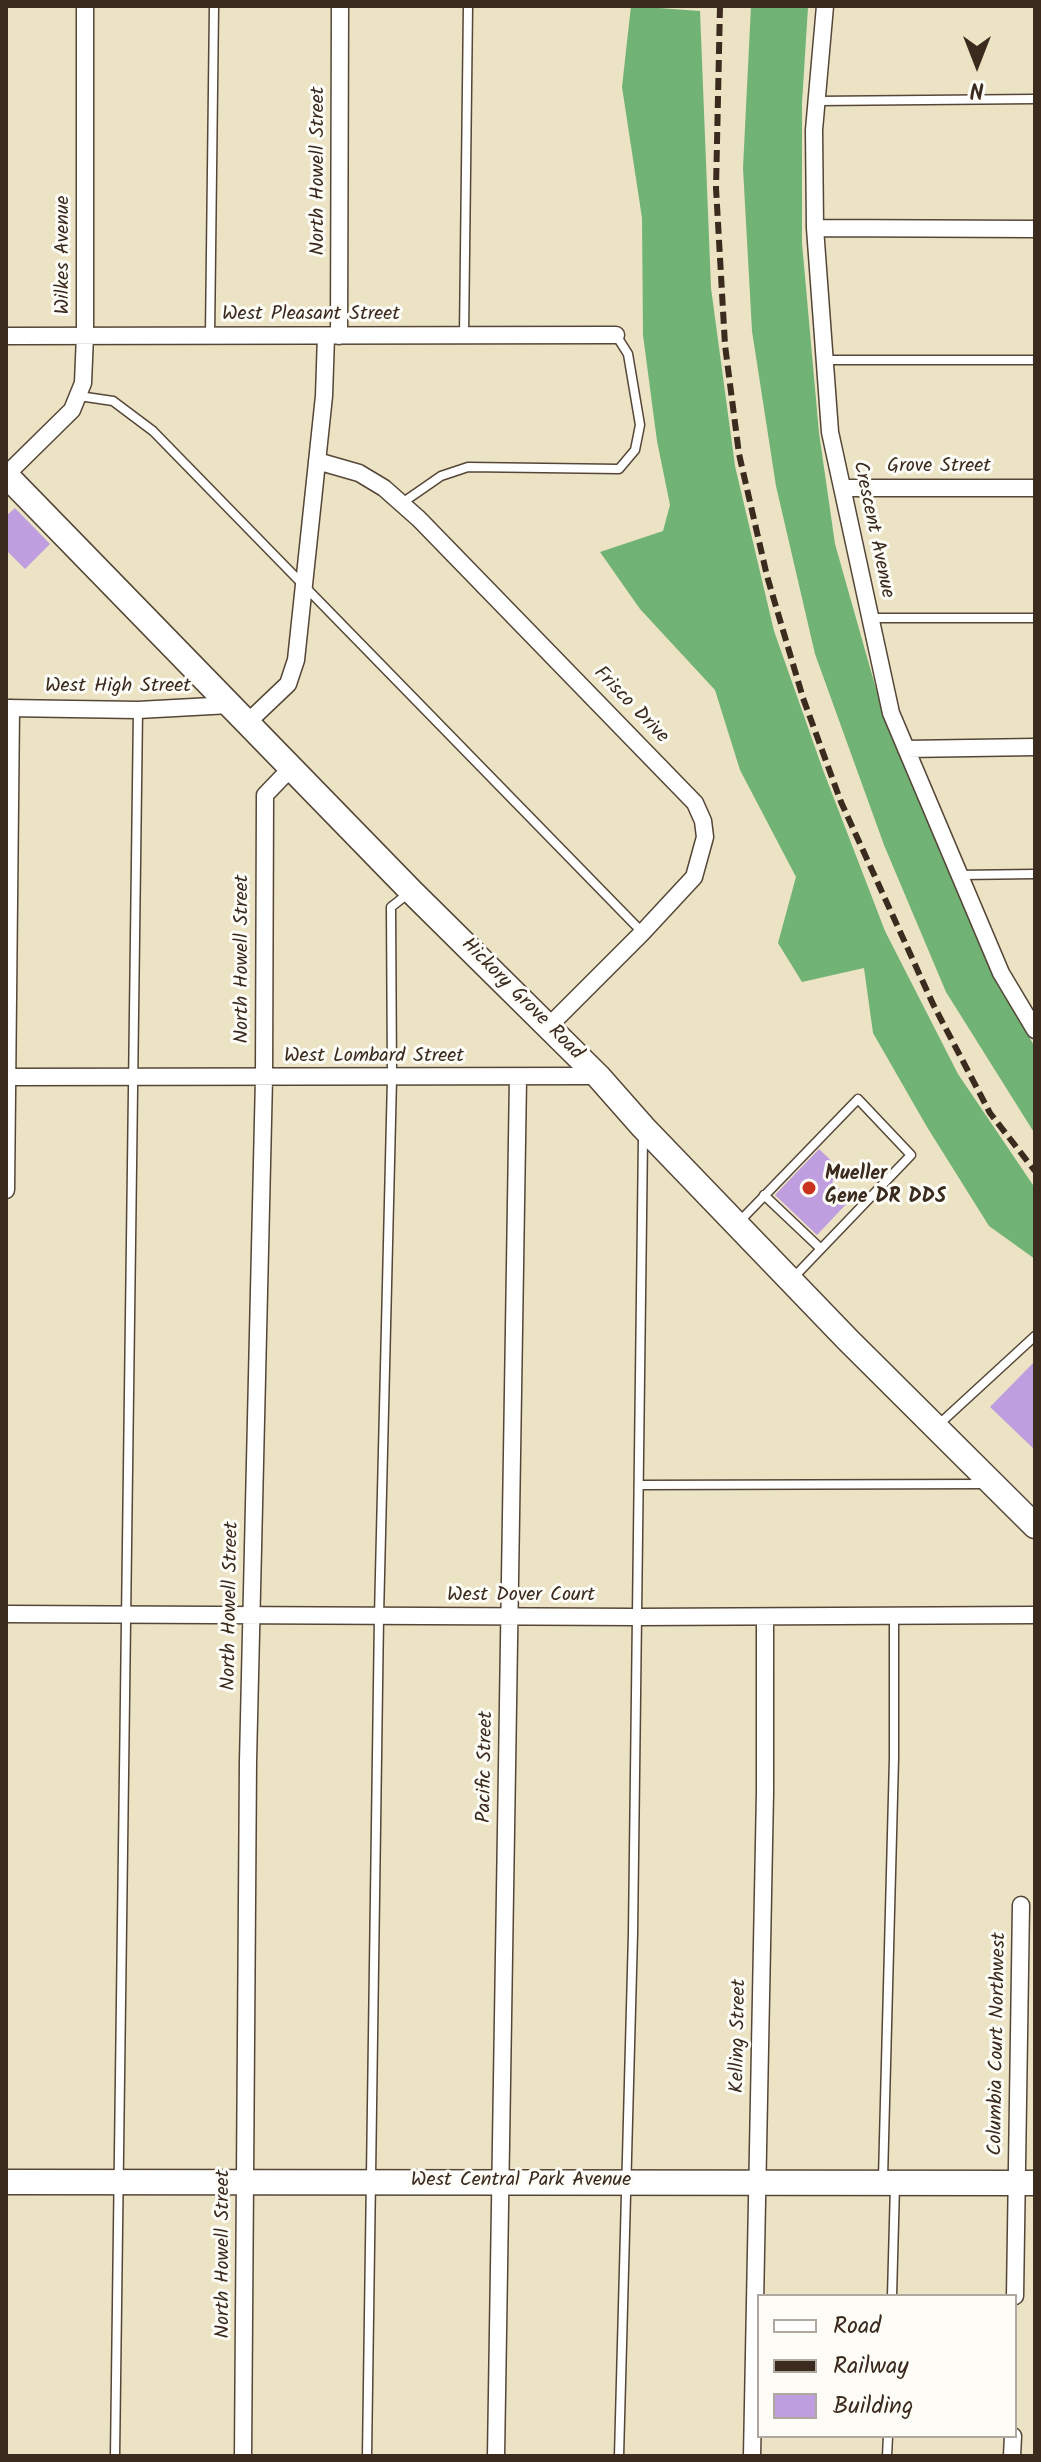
<!DOCTYPE html>
<html>
<head>
<meta charset="utf-8">
<style>
	body { margin:0 }
	#map { position:relative; width:1041px; height:2462px; overflow:hidden; background:#ebe3c3; font-family:Kalam,sans-serif }
	canvas { display:block }
	.frame { position:absolute; inset:0; border:8px solid #3b2a1e; pointer-events:none }
	.legend { position:absolute; left:757px; top:2294px; width:260px; height:144px; box-sizing:border-box; background:#fdfcf7; border:2px solid #afa8a0; margin:0; padding:10px 14px; list-style:none; font-size:24px; color:#3b2a1e }
	.legend li { display:flex; align-items:center; gap:16px; height:40px }
	.legend b { width:40px; border:2px solid #afa8a0 }
	.north { position:absolute; left:937px; top:24px; width:80px; height:80px; -webkit-text-stroke:6px #fdfcf7; paint-order:stroke; rotate:180deg; font-size:22px; font-weight:700; line-height:32px; text-align:center; color:#3b2a1e }
	.north::after { content:''; display:block; margin:auto; width:28px; height:36px; background:#3b2a1e; clip-path:polygon(50% 0,100% 100%,50% 72%,0 100%) }
</style>
</head>
<body>
<div id="map">
<canvas width="1041" height="2462"></canvas>
<div class="frame"></div>
<ul class="legend">
<li><b style="height:10px;background:#fff"></b>Road</li>
<li><b style="height:10px;background:#3b2a1e"></b>Railway</li>
<li><b style="height:22px;background:#bf9edf"></b>Building</li>
</ul>
<div class="north">N</div>
</div>
<script>
const g = document.querySelector('canvas').getContext('2d');
g.lineJoin = 'round';
function fill(path, color) { g.fillStyle = color; g.fill(path, 'evenodd'); }
const toPath = rows => new Path2D(rows.map(r => 'M' + r).join(''));
function stroke(path, color, width, dash) { g.strokeStyle = color; g.lineWidth = width; g.lineCap = dash ? 'butt' : 'round'; g.setLineDash(dash || []); g.stroke(path); }
function drawText(font, color, halo, rows, align = 'center') {
  g.font = font + ' Kalam,sans-serif'; g.lineWidth = 6; g.setLineDash([]); g.textBaseline = 'middle'; g.strokeStyle = halo; g.fillStyle = color; for (const [text, x, y, turn = 0] of rows) {
    g.save(); g.translate(x, y); g.rotate((+turn || 0) * Math.PI / 180); g.textAlign = isNaN(turn) ? turn : align; if (halo) g.strokeText(text, 0, 0); g.fillText(text, 0, 0); g.restore();
  }
}
fill(toPath([
	[631,6,700,11,711,288,735,466,774,631,823,770,885,931,958,1074,1035,1188,1035,1259,989,1226,927,1127,873,1033,864,968,802,982,778,943,796,877,740,770,715,690,640,609,600,552,663,531,670,505,657,441,643,335,642,218,622,87],
	[751,6,808,7,802,103,802,243,819,433,835,544,882,710,956,888,1002,991,1035,1047,1035,1134,946,992,884,845,815,654,776,486,752,331,743,168]
]), '#71b275');
fill(toPath([
	[15,508,50,544,25,569,6,550,6,516],
	[819,1149,842,1171,832,1182,851,1199,817,1235,775,1195],
	[1035,1361,1035,1450,990,1407]
]), '#bf9edf');
const service = toPath([
	[817,101,1035,99],
	[210,335,214,6],
	[464,335,468,6],
	[824,360,1035,360],
	[79,396,113,401,153,431,642,932],
	[402,503,441,476,468,467,619,469,635,450,640,425,628,354,616,335],
	[871,618,1035,618],
	[960,875,1035,874],
	[764,1195,820,1248],
	[738,1223,858,1099,911,1155,794,1277],
	[936,1427,1035,1336],
	[639,1485,986,1484],
	[883,2178,894,1758,894,1616],
	[892,2296,895,2185],
	[115,2456,138,710],
	[367,2456,379,1616,392,1078,391,907,409,893],
	[619,2456,633,1933,643,1137],
	[887,2456,888,2436]
]);
const minor = toPath([
	[825,6,814,130,815,228,830,432,891,713,1001,973,1035,1030],
	[815,228,1035,229],
	[6,336,616,335],
	[339,336,340,6],
	[317,461,359,473,384,488,419,519,695,803,703,821,705,837,694,877,642,933,549,1026],
	[6,475,72,410,83,383,85,335,85,6],
	[842,488,1035,488],
	[6,708,138,710,230,705],
	[247,723,288,684,296,660,324,396,326,336],
	[906,749,1035,747],
	[6,1077,598,1076],
	[6,1190,11,708],
	[6,1614,637,1617,1035,1615],
	[1015,2296,1021,1905],
	[243,2456,248,1761,264,1078,265,795,291,768],
	[496,2456,518,1078],
	[752,2456,765,1792,765,1617],
	[1012,2456,1013,2436]
]);
const secondary = toPath([
	[6,475,411,891,598,1076,643,1127,848,1340,1035,1526],
	[6,2182,1035,2183]
]);
stroke(service, '#554637', 11);
stroke(minor, '#554637', 19);
stroke(secondary, '#554637', 27);
stroke(service, '#fff', 8);
stroke(minor, '#fff', 16);
stroke(secondary, '#fff', 24);
stroke(toPath([
	[720,6,716,188,725,345,739,454,767,576,803,698,841,802,933,1004,990,1113,1035,1171]
]), '#3b2a1e', 6, [12, 6]);
for (const [x, y, r, color] of [
	[809,1188,8,"#c8321e"]
]) { const dot = new Path2D(); dot.arc(x, y, r, 0, 2 * Math.PI); g.fillStyle = color; g.fill(dot); stroke(dot, '#fdfcf7', 3); }
drawText('20px', '#3b2a1e', '#fdfcf7', [
	["North Howell Street",320,171,-90],
	["Wilkes Avenue",65,255,-90],
	["West Pleasant Street",311,316],
	["Grove Street",939,468],
	["Crescent Avenue",872,530,78],
	["West High Street",118,688],
	["Frisco Drive",630,706,46],
	["North Howell Street",244,959,-90],
	["Hickory Grove Road",521,1000,45],
	["West Lombard Street",374,1058],
	["West Dover Court",521,1597],
	["North Howell Street",232,1606,-89],
	["Pacific Street",487,1767,-89],
	["Kelling Street",740,2036,-89],
	["Columbia Court Northwest",999,2044,-89],
	["West Central Park Avenue",521,2182],
	["North Howell Street",225,2254,-90]
]);
drawText('bold 20px', '#3b2a1e', '#fdfcf7', [
	["Mueller",825,1176],
	["Gene DR DDS",825,1199]
], 'left');
</script>
</body>
</html>
